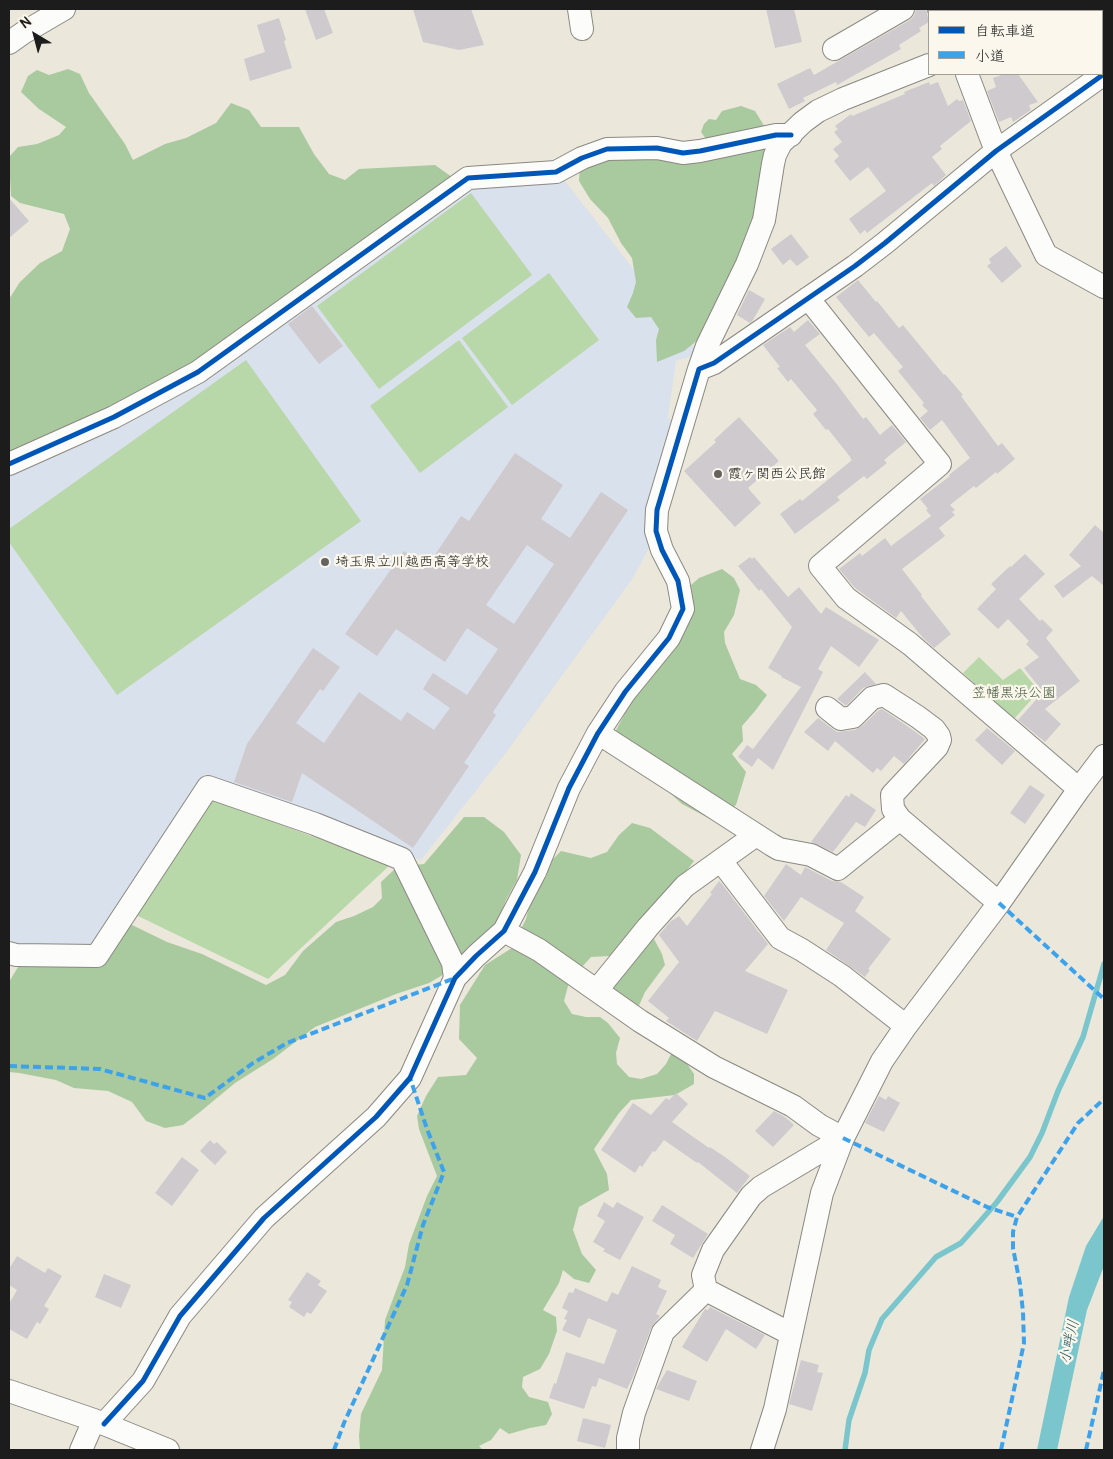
<!DOCTYPE html>
<html>
<head>
<meta charset="utf-8">
<style>
	body { margin:0 }
	#map { position:relative; width:1113px; height:1459px; overflow:hidden; background:#ebe8db; font-family:Pangolin,"Klee One",sans-serif }
	canvas { display:block }
	.frame { position:absolute; inset:0; border:10px solid #1c1c1c; pointer-events:none }
	.legend { position:absolute; left:928px; top:10px; width:175px; height:65px; box-sizing:border-box; background:#fbf7ec; border:1px solid #a29f99; margin:0; padding:6px 9px; list-style:none; font-size:15px; color:#1c1c1c }
	.legend li { display:flex; align-items:center; gap:10px; height:25px }
	.legend b { width:25px; border:1px solid #a29f99 }
	.north { position:absolute; left:10px; top:10px; width:50px; height:50px; -webkit-text-stroke:4px #fbf7ec; paint-order:stroke; rotate:323deg; font-size:14px; font-weight:700; line-height:20px; text-align:center; color:#1c1c1c }
	.north::after { content:''; display:block; margin:auto; width:18px; height:22px; background:#1c1c1c; clip-path:polygon(50% 0,100% 100%,50% 72%,0 100%) }
</style>
</head>
<body>
<div id="map">
<canvas width="1113" height="1459"></canvas>
<div class="frame"></div>
<ul class="legend">
<li><b style="height:6px;background:#0057b8"></b>自転車道</li>
<li><b style="height:6px;background:#3da2ea"></b>小道</li>
</ul>
<div class="north">N</div>
</div>
<script>
const g = document.querySelector('canvas').getContext('2d');
g.lineJoin = 'round';
function fill(path, color) { g.fillStyle = color; g.fill(path, 'evenodd'); }
const toPath = rows => new Path2D(rows.map(r => 'M' + r).join(''));
function stroke(path, color, width, dash) { g.strokeStyle = color; g.lineWidth = width; g.lineCap = dash ? 'butt' : 'round'; g.setLineDash(dash || []); g.stroke(path); }
function drawText(font, color, halo, rows, align = 'center') {
  g.font = font + ' Pangolin,"Klee One",sans-serif'; g.lineWidth = 4.5; g.setLineDash([]); g.textBaseline = 'middle'; g.strokeStyle = halo; g.fillStyle = color; for (const [text, x, y, turn = 0] of rows) {
    g.save(); g.translate(x, y); g.rotate((+turn || 0) * Math.PI / 180); g.textAlign = isNaN(turn) ? turn : align; if (halo) g.strokeText(text, 0, 0); g.fillText(text, 0, 0); g.restore();
  }
}
fill(toPath([
	[561,176,694,347,692,356,676,361,668,418,672,420,655,486,650,546,633,578,505,754,421,860,205,774,88,948,23,945,9,940,9,475,30,467,465,186]
]), '#d9e1ec');
fill(toPath([
	[471,193,532,275,379,389,317,306],
	[549,273,599,340,512,405,462,338],
	[459,340,508,407,420,473,370,406],
	[246,360,361,521,117,695,9,542,9,529],
	[979,657,1003,680,1020,668,1039,691,1014,719,963,673],
	[211,799,390,865,268,979,136,915]
]), '#b8d8a9');
fill(toPath([
	[68,69,80,74,89,93,125,144,133,160,165,144,186,138,216,123,231,103,249,110,261,127,299,127,314,154,329,174,345,180,359,169,435,165,452,177,191,365,96,416,9,454,9,299,20,282,40,263,62,251,70,229,64,214,20,203,11,196,9,157,18,147,37,144,59,135,66,127,39,109,21,92,28,76,37,70,49,75],
	[741,106,755,111,768,132,756,223,703,336,684,351,657,362,656,340,659,329,651,317,636,318,627,307,633,293,636,282,632,258,621,243,608,218,590,199,579,181,580,165,706,139,701,132,704,124,709,119,716,120,722,111],
	[722,569,734,578,740,590,734,615,724,632,725,643,740,679,756,685,767,695,755,711,742,726,743,741,732,754,746,772,736,805,714,821,682,804,670,793,661,781,614,734,632,700,692,601,691,585,699,578],
	[464,817,484,817,504,832,521,855,517,880,506,900,495,928,446,973,429,983,396,994,315,1027,273,1059,235,1083,200,1112,183,1125,165,1128,146,1121,132,1102,108,1091,74,1088,56,1080,19,1073,9,1072,9,982,18,967,61,962,130,924,167,942,202,954,266,985,285,975,303,951,336,922,354,916,373,907,382,898,381,882,397,867,424,864],
	[632,823,650,828,694,861,684,874,678,906,654,939,662,954,665,965,645,992,637,1010,609,992,617,978,609,956,591,957,581,968,568,986,564,1001,572,1014,586,1017,600,1017,608,1023,620,1038,616,1053,617,1064,629,1077,641,1079,657,1074,666,1064,672,1052,685,1061,694,1074,694,1084,675,1095,631,1100,619,1113,594,1149,607,1174,609,1190,579,1207,573,1230,582,1254,596,1270,589,1283,574,1279,563,1270,559,1283,543,1310,556,1317,557,1331,549,1354,540,1369,523,1377,522,1387,529,1397,548,1402,552,1414,546,1425,530,1428,509,1434,500,1428,491,1440,479,1446,483,1450,360,1450,359,1436,361,1414,382,1370,385,1320,405,1267,409,1244,427,1196,437,1176,419,1129,417,1116,426,1096,438,1077,466,1075,477,1058,459,1039,460,1005,485,965,512,948,526,919,530,903,546,877,550,862,561,851,591,858,607,852,619,835]
]), '#a9c99f');
fill(toPath([
	[1104,1216,1104,1266,1087,1310,1057,1450,1037,1450,1069,1297,1086,1246]
]), '#7ac6cc');
stroke(toPath([
	[845,1450,849,1420,865,1373,869,1350,882,1319,936,1257,961,1243,977,1225,997,1202,1030,1157,1042,1133,1058,1091,1083,1037,1104,964]
]), '#7ac6cc', 5.5);
fill(toPath([
	[305,9,324,9,333,33,316,40],
	[413,9,471,9,484,45,459,50,423,42],
	[766,9,794,9,802,42,775,48],
	[918,9,926,9,929,22,919,28,921,31,899,45,901,49,837,85,836,82,803,98,805,101,789,109,777,84,810,68,814,75,910,20,914,16,916,10],
	[279,18,286,40,284,41,292,68,250,81,244,59,265,52,257,25],
	[1004,74,1018,74,1038,102,1029,105,1031,110,1013,122,1011,117,999,122,987,91,996,87,993,78],
	[929,82,930,85,938,82,948,106,957,99,959,101,963,100,971,121,940,146,942,149,932,157,946,175,934,186,932,183,867,233,865,230,860,234,849,219,886,191,868,167,850,181,834,161,839,156,833,149,842,142,834,132,838,129,835,126,851,114,852,116,905,94,904,92],
	[9,198,29,221,9,238],
	[791,234,809,257,797,266,790,259,783,265,771,249],
	[1006,246,1022,266,1002,283,987,266,991,263,989,259],
	[858,280,876,302,877,301,899,328,903,325,944,375,945,374,963,395,961,396,998,446,1002,443,1015,459,997,474,996,472,976,488,974,486,950,505,955,510,952,512,955,515,939,528,945,536,902,569,922,595,921,596,951,634,934,648,923,638,901,611,896,618,855,588,839,569,860,553,862,556,885,538,891,546,931,516,926,510,928,509,920,499,950,476,949,475,970,458,942,420,930,430,920,418,928,411,922,405,924,403,898,371,903,367,874,333,869,337,836,297],
	[749,290,765,299,753,320,750,323,737,315],
	[312,306,343,346,319,364,288,324],
	[808,320,820,334,805,345,836,383,863,419,866,417,880,435,892,425,906,442,884,460,887,463,867,479,864,476,837,497,840,500,795,534,780,514,800,499,802,501,852,460,850,459,851,458,828,429,826,430,813,414,817,410,791,379,788,382,777,368,780,367,763,345,790,327,794,332],
	[739,417,779,461,748,488,761,503,735,527,684,471,716,442,714,440],
	[515,453,563,485,541,519,570,538,601,492,628,510,493,712,496,715,464,763,469,766,413,848,302,773,292,802,234,782,247,744,313,648,340,667,323,691,320,689,296,723,324,743,359,692,401,721,407,712,434,730,450,708,423,689,433,673,467,695,498,649,467,628,445,662,396,629,377,656,345,634,404,551,427,567,461,516,469,521],
	[527,545,554,564,514,624,486,605],
	[1095,525,1104,533,1104,586,1092,576,1063,598,1054,586,1081,566,1069,555],
	[1025,554,1045,574,1019,599,1040,621,1042,619,1053,630,1046,638,1080,681,1045,709,1061,724,1045,742,1018,720,1043,692,1024,668,1039,657,1026,644,1029,641,1008,619,998,629,977,609,996,589,991,584,1010,566,1011,567],
	[750,557,752,559,754,557,788,597,799,587,821,614,826,607,879,640,859,667,831,646,818,669,823,672,773,770,758,758,752,767,738,757,747,745,753,749,801,687,781,677,782,676,768,668,792,627,761,589,759,591,738,566],
	[865,672,876,684,863,688,847,705,845,705,837,699],
	[882,709,910,728,925,739,904,764,894,756,881,771,877,768,873,773,835,741,828,751,804,732,818,718,837,732,855,730,862,726,879,710],
	[987,728,1015,751,1002,765,975,740],
	[1030,785,1045,795,1025,824,1010,813],
	[851,793,876,810,865,827,856,822,833,852,811,842,846,795,849,797],
	[786,864,801,875,805,867,832,881,841,882,864,897,855,911,891,939,868,969,870,970,865,977,826,950,844,923,801,897,784,921,764,896],
	[719,881,722,884,768,944,745,971,788,990,767,1034,715,1011,697,1041,666,1021,669,1018,648,1001,679,962,659,935,670,922,679,916,687,926,712,894,710,893],
	[676,1093,688,1104,672,1122,709,1148,710,1147,725,1157,750,1176,737,1193,698,1162,697,1163,664,1140,655,1152,653,1151,642,1167,640,1165,635,1173,601,1150,633,1103,651,1115,666,1098,669,1100],
	[879,1096,886,1100,888,1096,900,1103,884,1132,865,1123],
	[774,1111,785,1117,794,1125,773,1147,755,1131],
	[210,1140,214,1144,217,1142,227,1152,215,1165,200,1151],
	[182,1157,199,1170,172,1206,155,1193],
	[604,1202,613,1208,617,1202,644,1217,620,1260,603,1251,605,1249,593,1242,605,1221,597,1216],
	[662,1205,708,1234,693,1258,670,1244,675,1235,652,1221],
	[17,1256,45,1273,48,1268,62,1276,44,1306,49,1309,40,1324,37,1322,27,1339,9,1329,9,1304,17,1290,9,1285,9,1269],
	[632,1266,661,1280,658,1287,667,1291,656,1314,660,1316,651,1328,633,1377,627,1389,599,1378,596,1387,592,1386,584,1409,549,1398,554,1383,556,1384,566,1352,604,1364,617,1330,588,1318,580,1338,562,1330,567,1320,564,1319,568,1311,562,1308,569,1292,573,1293,575,1288,607,1302,612,1292,618,1295],
	[307,1272,321,1281,318,1285,327,1291,311,1314,307,1312,304,1317,289,1307,292,1302,288,1300],
	[104,1274,131,1285,121,1308,95,1297],
	[710,1307,765,1335,756,1349,726,1329,707,1362,682,1347,705,1309,708,1310],
	[801,1360,819,1365,817,1372,823,1373,812,1411,789,1404],
	[667,1370,697,1381,689,1401,656,1389],
	[583,1418,611,1425,605,1448,577,1441]
]), '#cecace');
const minor = toPath([
	[579,9,582,29],
	[939,9,940,11],
	[1013,11,1017,9],
	[9,43,23,33,64,9],
	[834,49,903,9],
	[967,74,996,151,1046,255,1104,287],
	[808,298,940,464,820,566,846,598,910,644,1079,789],
	[699,369,707,346,747,264,764,220,773,164,775,155,781,143,803,122,818,111,843,99,929,65],
	[9,464,114,417,198,372,468,178,556,172,582,158,607,149,657,148,683,153,700,151,776,135,791,135],
	[827,708,841,719,853,717,872,698,884,695,918,717,934,729,939,736,940,740,937,747,892,795,893,809,900,819,999,903],
	[598,733,772,845,779,849,811,855,838,869,900,819],
	[721,861,780,938,802,950,842,976,906,1026],
	[504,931,539,950,640,1021,714,1067,793,1106,819,1125,843,1138],
	[9,953,16,955,97,956,208,787,315,824,402,859,453,963,455,978],
	[597,990,648,927,685,886,756,835],
	[706,1290,703,1275,713,1250,751,1196,761,1187,843,1138],
	[9,1391,94,1420,168,1450],
	[104,1424,143,1381,180,1316,264,1218,376,1117,410,1078,455,978,476,956,504,931,535,872,569,788,598,733,625,692,669,638,683,609,678,581,662,550,656,531,657,510,699,369,714,363,855,266,885,243,996,151,1104,74],
	[81,1450,94,1420],
	[628,1450,628,1438,634,1413,663,1332,706,1290,791,1334],
	[762,1450,775,1409,822,1193,843,1138,882,1061,906,1026,999,903,1079,789,1104,756]
]);
stroke(minor, '#8a8882', 24);
stroke(minor, '#fcfcfa', 22);
stroke(toPath([
	[999,903,1104,999],
	[9,1066,100,1069,205,1098,253,1063,287,1043,455,978],
	[843,1138,987,1207,1017,1217],
	[334,1450,344,1423,407,1285,423,1225,444,1172,427,1129,410,1078],
	[1001,1450,1024,1343,1023,1312,1020,1284,1013,1248,1013,1232,1017,1217,1078,1123,1104,1099],
	[1086,1450,1104,1370]
]), '#3da2ea', 4, [8, 4]);
stroke(toPath([
	[9,464,114,417,198,372,468,178,556,172,582,158,607,149,657,148,683,153,700,151,776,135,791,135],
	[104,1424,143,1381,180,1316,264,1218,376,1117,410,1078,455,978,476,956,504,931,535,872,569,788,598,733,625,692,669,638,683,609,678,581,662,550,656,531,657,510,699,369,714,363,855,266,885,243,996,151,1104,74]
]), '#0057b8', 5);
for (const [x, y, r, color] of [
	[718,474,5,"#64635f"],
	[325,562,5,"#64635f"]
]) { const dot = new Path2D(); dot.arc(x, y, r, 0, 2 * Math.PI); g.fillStyle = color; g.fill(dot); stroke(dot, '#fbf7ec', 2); }
drawText('14px', '#1c1c1c', '#fbf7ec', [
	["霞ヶ関西公民館",728,474],
	["埼玉県立川越西高等学校",335,562]
], 'left');
drawText('14px', '#44593f', '#fbf7ec', [
	["笠幡黒浜公園",1014,693]
]);
drawText('italic 15px', '#2e5a60', '#fbf7ec', [
	["小畔川",1070,1342,-78]
]);
</script>
</body>
</html>
